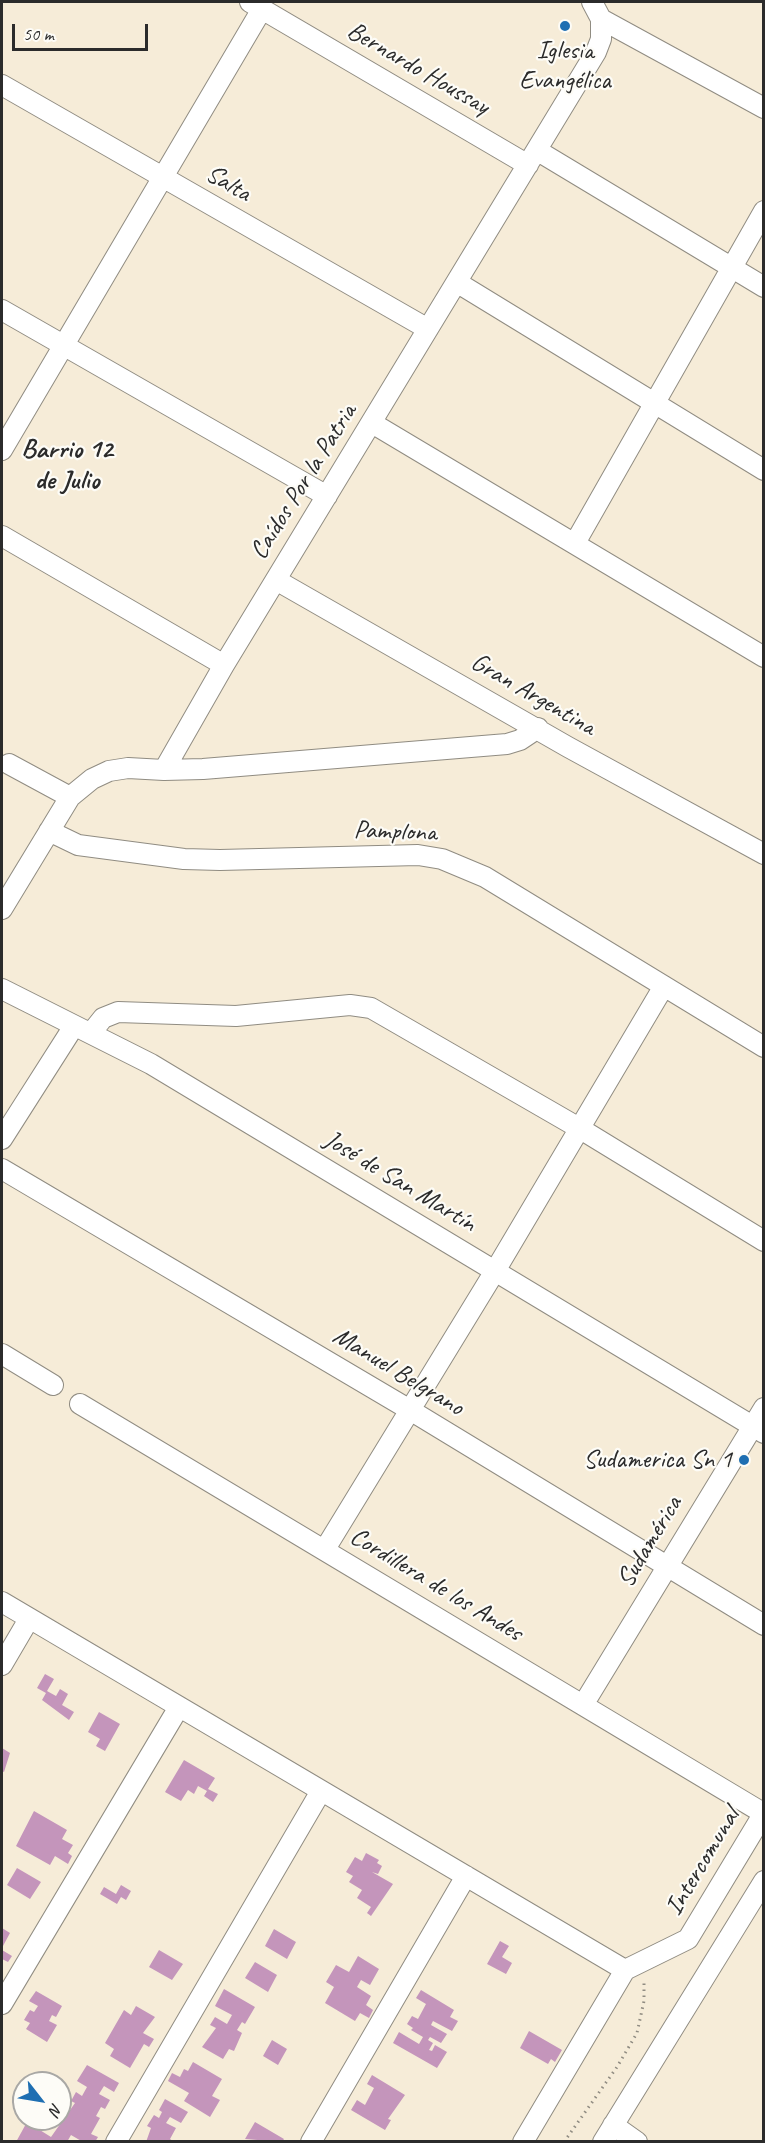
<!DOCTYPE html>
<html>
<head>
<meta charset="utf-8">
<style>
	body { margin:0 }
	#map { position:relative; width:765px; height:2143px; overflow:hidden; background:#f6ecd8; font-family:Caveat,sans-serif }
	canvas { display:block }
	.frame { position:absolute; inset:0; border:3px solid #2b2b2b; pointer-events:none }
	.north { position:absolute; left:12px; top:2071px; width:60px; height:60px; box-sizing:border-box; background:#fdfcf7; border:2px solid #a9a8a5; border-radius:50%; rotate:121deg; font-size:16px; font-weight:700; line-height:24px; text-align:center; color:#2b2b2b }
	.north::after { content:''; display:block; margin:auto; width:21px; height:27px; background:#1f6fb2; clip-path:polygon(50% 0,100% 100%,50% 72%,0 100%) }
	.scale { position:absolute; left:12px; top:24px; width:136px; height:27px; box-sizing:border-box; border:3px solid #2b2b2b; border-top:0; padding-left:8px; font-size:18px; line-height:21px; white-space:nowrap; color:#2b2b2b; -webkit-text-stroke:4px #fdfcf7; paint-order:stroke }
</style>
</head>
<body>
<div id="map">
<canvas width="765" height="2143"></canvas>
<div class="frame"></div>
<div class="north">N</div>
<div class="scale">50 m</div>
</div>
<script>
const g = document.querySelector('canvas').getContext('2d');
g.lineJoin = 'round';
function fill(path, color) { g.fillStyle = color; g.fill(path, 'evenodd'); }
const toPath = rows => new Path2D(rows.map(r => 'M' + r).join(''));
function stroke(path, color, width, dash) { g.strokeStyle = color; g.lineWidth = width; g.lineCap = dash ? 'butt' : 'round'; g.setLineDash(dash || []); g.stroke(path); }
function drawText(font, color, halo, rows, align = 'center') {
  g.font = font + ' Caveat,sans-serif'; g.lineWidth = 4.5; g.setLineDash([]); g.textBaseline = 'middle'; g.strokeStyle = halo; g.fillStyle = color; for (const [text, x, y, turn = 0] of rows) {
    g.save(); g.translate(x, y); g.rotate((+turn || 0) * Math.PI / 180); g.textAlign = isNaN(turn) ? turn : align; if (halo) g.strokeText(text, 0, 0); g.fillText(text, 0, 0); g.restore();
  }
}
fill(toPath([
	[45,1674,54,1679,47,1691,56,1696,60,1689,68,1694,62,1705,74,1712,69,1720,42,1700,46,1693,37,1688],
	[99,1712,120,1724,105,1751,96,1746,100,1739,88,1732],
	[2,1748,10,1753,4,1772,2,1771],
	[184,1760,215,1778,208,1789,218,1794,213,1802,204,1796,207,1791,198,1786,194,1794,188,1790,181,1801,165,1792],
	[34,1811,67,1830,62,1839,73,1845,68,1853,72,1856,68,1864,55,1856,50,1865,16,1846],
	[366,1853,379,1860,377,1863,382,1866,378,1874,372,1872,393,1884,371,1916,367,1913,371,1907,357,1898,362,1890,349,1882,353,1876,346,1872,355,1857,362,1861],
	[17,1868,41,1882,30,1899,7,1885],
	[121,1885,131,1891,126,1900,121,1897,117,1904,100,1894,104,1887,116,1894],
	[2,1928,10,1933,3,1946,2,1945],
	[274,1929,296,1942,287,1959,265,1946],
	[500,1941,509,1946,502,1957,512,1963,506,1974,487,1964],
	[2,1950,12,1956,8,1962,2,1959],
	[159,1950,183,1964,172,1980,149,1967],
	[358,1956,379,1969,370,1985,361,1980,357,1987,371,1996,366,2005,373,2010,369,2018,360,2013,355,2021,325,2003,334,1987,326,1982,336,1965,349,1972],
	[255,1962,277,1975,268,1992,245,1978],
	[224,1989,255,2007,245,2024,242,2022,237,2030,242,2033,234,2051,229,2049,223,2059,202,2047,216,2028,210,2025,215,2017,227,2024,232,2015,215,2006],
	[421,1990,454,2010,450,2017,458,2021,452,2031,433,2021,431,2025,447,2034,441,2043,430,2037,428,2040,433,2043,429,2050,432,2051,435,2045,447,2052,437,2068,393,2043,399,2032,419,2044,423,2037,411,2030,413,2028,407,2024,412,2016,418,2019,426,2004,416,1998],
	[36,1991,62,2006,56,2017,52,2015,49,2021,57,2025,47,2042,26,2029,30,2023,24,2020,30,2010,34,2012,38,2006,29,2001],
	[136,2006,155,2017,143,2033,154,2039,149,2047,144,2044,130,2068,110,2056,114,2049,105,2043,124,2010,131,2015],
	[529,2031,562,2050,555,2062,551,2059,548,2064,520,2048],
	[272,2040,287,2049,278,2065,263,2056],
	[193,2062,222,2079,212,2096,220,2100,210,2117,184,2101,189,2093,168,2081,172,2073,180,2077,184,2069,188,2071],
	[87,2065,119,2083,114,2092,104,2086,99,2094,110,2100,105,2109,101,2107,96,2116,100,2118,91,2134,98,2137,95,2142,83,2142,71,2135,67,2142,16,2142,27,2122,51,2137,75,2103,71,2101,76,2092,82,2096,87,2087,77,2081],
	[372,2075,405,2095,388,2119,391,2120,385,2130,351,2110,357,2100,365,2105,374,2088,367,2084],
	[165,2099,188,2112,181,2123,170,2117,166,2123,176,2128,170,2139,174,2142,146,2142,151,2128,147,2126,154,2115,159,2118,162,2112,159,2110],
	[255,2122,284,2139,282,2142,245,2139]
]), '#c495bb');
const street = toPath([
	[250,2,528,165],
	[592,2,601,19,764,108],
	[2,85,428,329],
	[538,151,764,287],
	[458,283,764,470],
	[2,310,327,496],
	[372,423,764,657],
	[2,450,262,9],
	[2,536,224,665],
	[575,543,764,211],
	[276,580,568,747,764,854],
	[9,764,70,797],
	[164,770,203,769,507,744,520,740,538,728],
	[49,831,78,845,184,859,220,860,418,855,442,859,485,877,764,1047],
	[2,909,70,797,92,779,109,771,128,768,164,770,224,665,596,52,601,39,601,19],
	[2,989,151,1064,764,1433],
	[91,1033,103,1018,118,1012,236,1016,350,1005,371,1008,579,1128,764,1241],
	[2,1139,74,1026],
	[2,1169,410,1410,764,1625],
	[2,1354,53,1385],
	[80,1404,763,1813],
	[325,1549,495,1271,664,986],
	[2,1602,625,1970],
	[2,1665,29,1619],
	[583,1705,764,1408],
	[2,2004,179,1707],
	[613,2125,637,2142],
	[116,2142,321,1791],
	[311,2142,466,1876],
	[523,2142,625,1970,688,1939,764,1813],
	[603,2142,764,1881]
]);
stroke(street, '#908c82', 22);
stroke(toPath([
	[564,2142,617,2067,637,2033,644,2001,644,1981]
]), '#908c82', 3, [1.5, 4.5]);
stroke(street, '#fff', 20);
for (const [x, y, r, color] of [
	[565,26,6,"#1f6fb2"],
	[744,1460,6,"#1f6fb2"]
]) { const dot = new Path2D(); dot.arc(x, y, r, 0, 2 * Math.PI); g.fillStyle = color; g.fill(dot); stroke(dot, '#fdfcf7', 2); }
drawText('26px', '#2b2b2b', '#fdfcf7', [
	["Iglesia",565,51],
	["Evangélica",565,81],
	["Sudamerica Sn 1",732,1460,"right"]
]);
drawText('26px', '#2b2b2b', '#fdfcf7', [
	["Bernardo Houssay",418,69,30],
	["Salta",228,184,30],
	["Caídos Por la Patria",304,482,-58],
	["Gran Argentina",533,695,30],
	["Pamplona",395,832,2],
	["José de San Martín",400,1182,31],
	["Manuel Belgrano",398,1372,31],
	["Sudamérica",650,1542,-59],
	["Cordillera de los Andes",436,1585,31],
	["Intercomunal",703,1862,-59]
]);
drawText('bold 27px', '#2b2b2b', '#fdfcf7', [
	["Barrio 12",67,450],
	["de Julio",67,481]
]);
</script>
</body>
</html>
